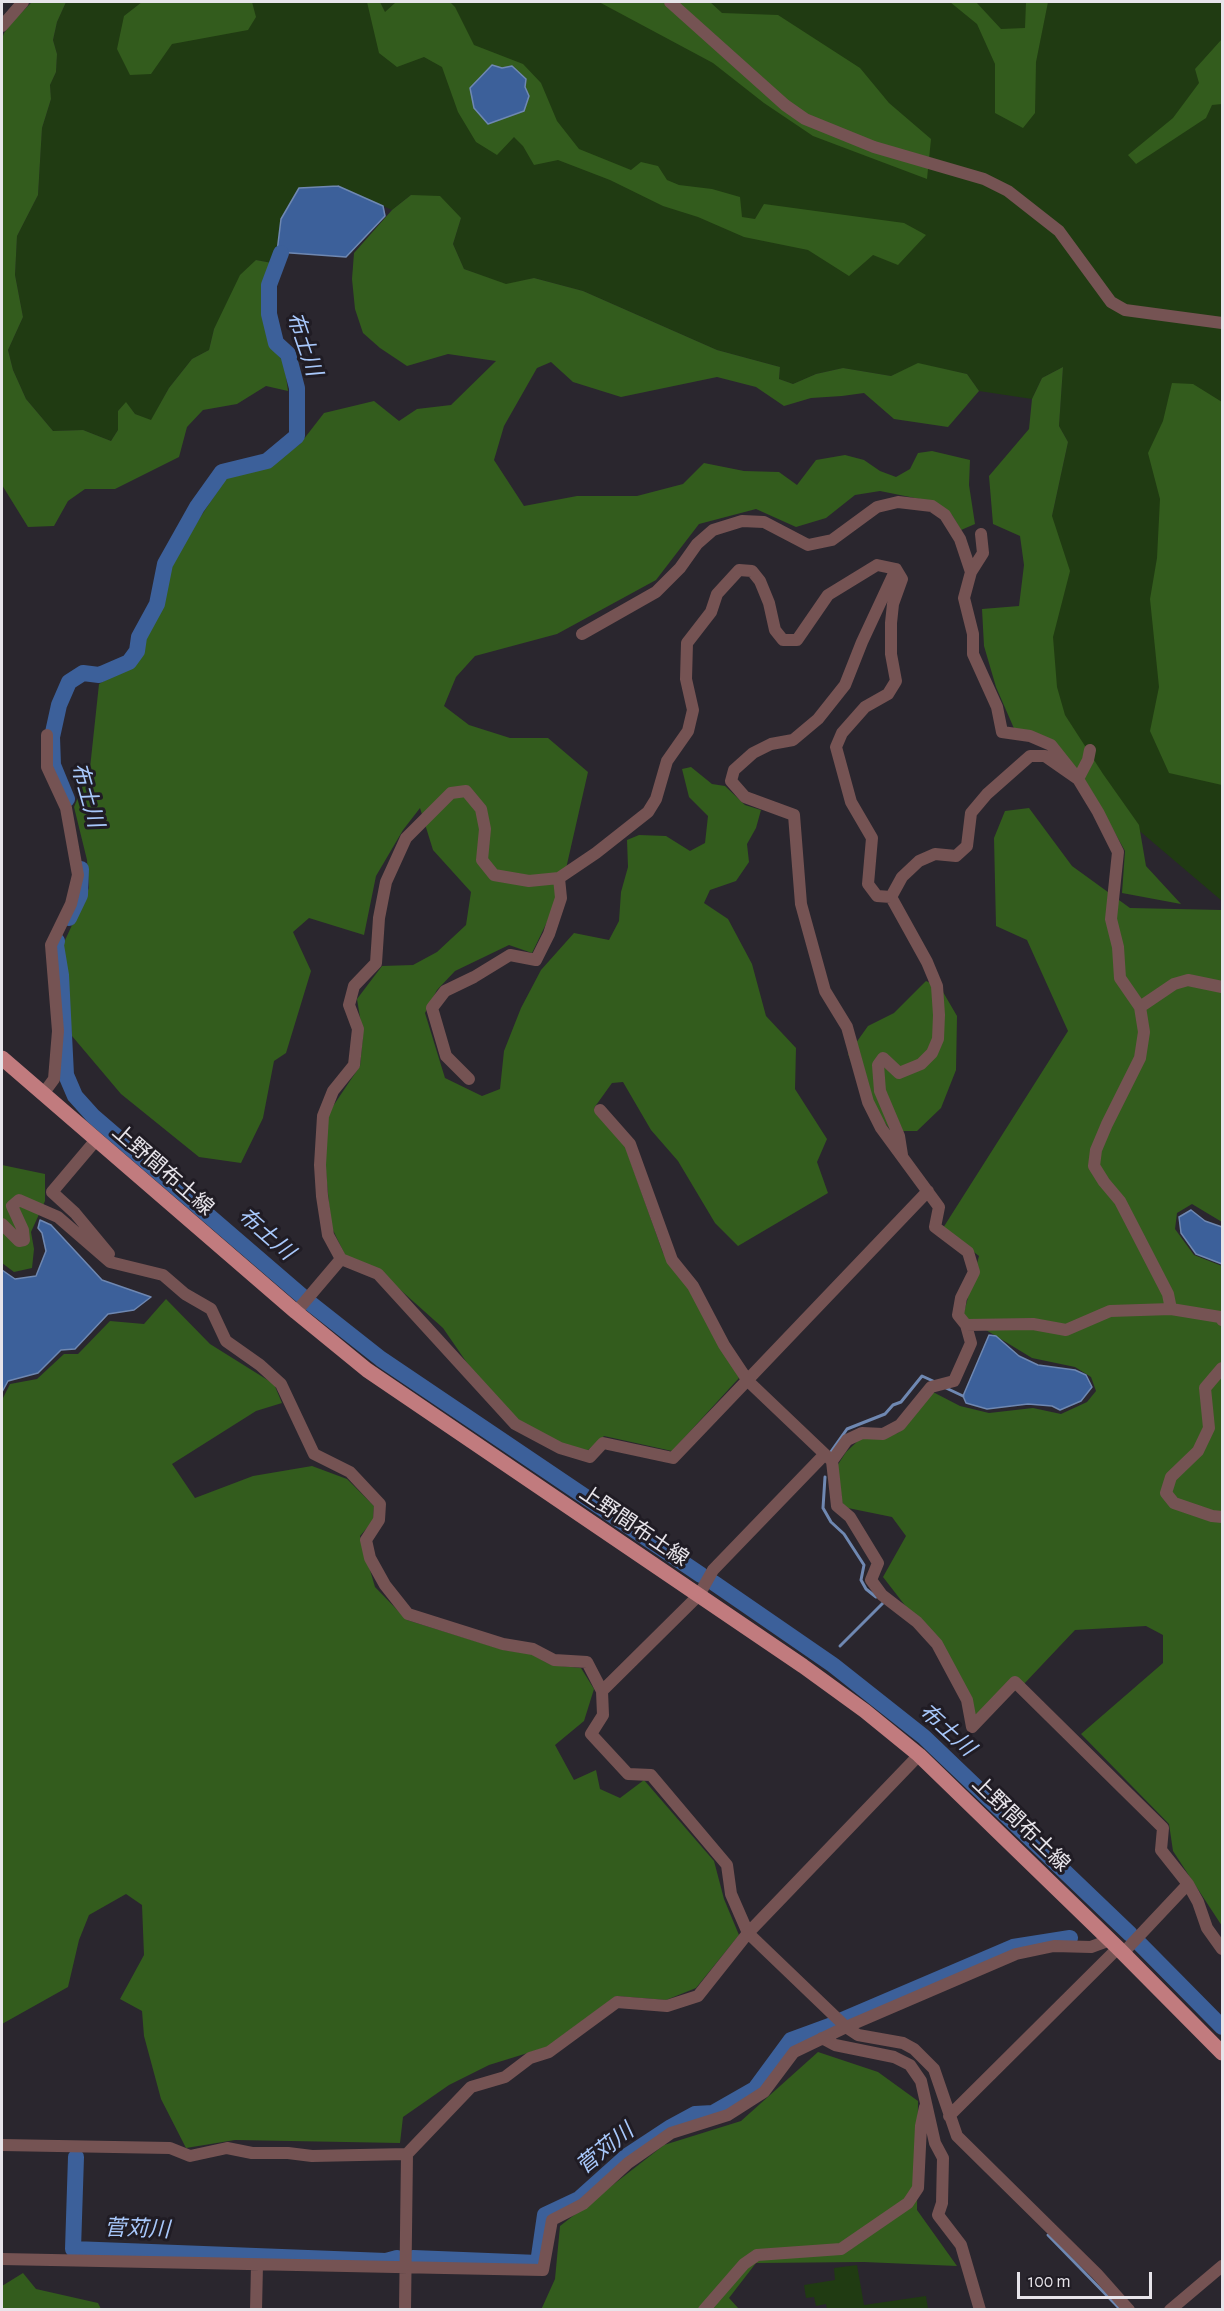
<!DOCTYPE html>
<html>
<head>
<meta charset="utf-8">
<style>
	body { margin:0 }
	#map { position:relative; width:1224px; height:2311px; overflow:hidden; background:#2a262e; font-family:"Alegreya Sans",sans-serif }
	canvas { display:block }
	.frame { position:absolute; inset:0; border:3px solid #e7e4ea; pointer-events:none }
	.scale { position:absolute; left:1017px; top:2272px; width:135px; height:27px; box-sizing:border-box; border:3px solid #e7e4ea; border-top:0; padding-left:8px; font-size:18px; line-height:21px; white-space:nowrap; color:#e7e4ea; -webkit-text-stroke:4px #201c24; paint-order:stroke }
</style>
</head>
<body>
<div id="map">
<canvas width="1224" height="2311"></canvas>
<div class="frame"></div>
<div class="scale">100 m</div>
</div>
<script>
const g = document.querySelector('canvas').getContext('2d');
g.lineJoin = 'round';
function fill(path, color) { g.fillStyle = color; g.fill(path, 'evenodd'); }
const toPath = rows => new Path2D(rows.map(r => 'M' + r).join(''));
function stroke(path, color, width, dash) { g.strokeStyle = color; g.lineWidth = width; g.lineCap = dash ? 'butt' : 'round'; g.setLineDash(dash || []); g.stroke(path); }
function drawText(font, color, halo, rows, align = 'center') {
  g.font = font + ' "Alegreya Sans","Noto Sans JP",sans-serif'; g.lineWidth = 6; g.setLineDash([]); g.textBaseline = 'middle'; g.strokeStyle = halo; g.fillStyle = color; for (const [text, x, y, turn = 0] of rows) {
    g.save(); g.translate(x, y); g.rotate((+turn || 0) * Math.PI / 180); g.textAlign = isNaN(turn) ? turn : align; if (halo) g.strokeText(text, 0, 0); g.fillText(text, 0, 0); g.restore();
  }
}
fill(toPath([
	[66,2,1222,2,1222,901,1129,822,1045,682,1052,516,1068,442,1059,426,1063,367,1042,378,1032,399,979,391,967,374,919,364,891,376,843,368,816,374,793,384,779,379,780,367,717,350,583,291,534,278,506,285,464,269,453,244,461,218,411,195,392,210,338,186,281,219,277,252,272,263,256,260,214,329,209,350,192,359,169,388,151,421,135,414,126,403,118,411,118,430,111,441,83,430,53,431,26,399,13,370,8,350,23,317,15,275,17,236,38,195,42,128,51,99,50,85,56,72,57,54,53,40,57,22],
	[857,2265,864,2305,926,2296,928,2309,827,2309,826,2304,816,2306,814,2297,806,2298,804,2285,835,2280,834,2268]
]), '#203b12');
fill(toPath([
	[32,2,66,2,57,22,53,40,57,54,56,72,50,85,51,99,42,128,38,195,17,236,15,275,23,317,8,350,13,370,26,399,53,431,83,430,111,441,118,430,118,411,126,402,135,414,151,420,169,388,192,359,209,350,214,329,240,275,256,260,272,263,262,295,269,345,284,362,288,391,266,386,237,404,203,410,187,427,179,457,115,489,85,489,68,501,54,526,28,527,2,485,2,39,4,33,16,18],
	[142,2,252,2,256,17,248,30,172,44,151,74,130,75,117,49,124,16],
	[367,2,380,2,385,12,395,3,393,2,450,2,455,7,474,45,523,64,541,83,557,121,579,149,631,170,641,162,658,166,667,180,679,185,712,189,740,197,742,217,755,219,764,204,904,223,926,235,898,265,873,255,849,276,808,250,744,237,698,217,663,206,610,180,558,160,534,165,523,146,514,137,497,155,476,142,458,112,442,67,424,57,397,67,379,53],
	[599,2,710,2,722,13,778,15,860,68,889,103,931,139,927,179,813,136,764,103,713,63],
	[950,2,976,2,1001,29,1025,28,1026,2,1048,2,1036,62,1035,113,1023,128,995,113,995,64,977,24],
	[1222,39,1222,104,1212,105,1206,118,1136,164,1128,155,1173,118,1199,83,1195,69],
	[411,195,440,196,461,218,453,244,464,269,506,284,534,278,583,291,717,350,780,367,779,379,793,384,816,374,843,368,891,376,918,363,967,374,979,391,948,427,894,419,864,393,842,396,811,398,784,406,756,387,717,377,621,397,573,382,551,362,537,368,504,426,494,460,524,506,577,496,637,496,683,484,704,463,744,471,779,472,797,485,816,460,845,455,864,460,880,471,896,477,910,469,918,453,932,451,970,460,969,485,975,524,961,530,952,515,935,502,880,491,855,495,826,518,796,527,756,509,699,524,656,580,557,634,475,656,456,677,444,706,469,725,510,738,548,738,588,772,560,895,532,953,509,945,455,971,437,990,425,1013,445,1078,482,1096,500,1089,504,1051,521,1008,541,970,574,933,609,940,619,921,621,892,628,867,627,840,639,835,666,836,690,851,705,843,708,816,689,797,682,769,691,767,712,784,725,786,745,805,761,810,756,828,747,844,749,862,736,881,710,890,704,903,728,919,752,964,766,1016,796,1048,795,1089,827,1139,817,1162,828,1193,738,1246,715,1223,678,1161,651,1130,623,1082,612,1083,594,1108,625,1146,663,1253,684,1279,739,1378,672,1451,604,1436,587,1451,562,1445,517,1419,476,1376,443,1328,377,1269,345,1255,331,1226,326,1172,325,1118,360,1066,363,1036,357,999,382,966,413,965,437,952,466,925,471,892,433,850,420,808,403,830,376,876,364,935,309,918,293,932,311,971,286,1053,274,1061,263,1118,241,1163,199,1157,121,1094,72,1036,61,949,89,888,87,860,74,807,90,768,99,684,131,665,161,610,171,562,226,478,269,467,300,444,324,413,374,401,399,421,417,409,451,405,496,361,448,354,407,366,380,348,363,333,355,309,352,279,354,253,392,210],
	[1063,367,1059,426,1068,442,1052,516,1070,571,1053,637,1057,687,1065,715,1103,774,1139,825,1146,866,1181,904,1122,893,1125,851,1091,790,1062,752,1016,733,996,687,984,646,982,609,1019,606,1024,565,1020,536,993,524,989,476,1029,429,1032,399,1042,378],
	[1172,383,1193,384,1222,402,1222,785,1169,773,1150,731,1159,687,1150,599,1157,558,1160,499,1148,453,1163,421],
	[1029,808,1072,866,1130,908,1222,910,1222,1222,1192,1204,1177,1213,1175,1229,1194,1255,1222,1266,1222,1926,1173,1851,1169,1824,1081,1734,1163,1663,1163,1635,1146,1626,1075,1630,1023,1685,976,1719,962,1679,883,1577,906,1536,892,1517,843,1507,837,1466,846,1452,861,1438,898,1433,931,1391,960,1406,989,1413,1033,1408,1061,1414,1087,1402,1096,1391,1091,1377,1075,1367,1032,1358,963,1316,979,1256,943,1228,1068,1031,1027,940,996,926,994,838,1005,811],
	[926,981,935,985,943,992,957,1016,956,1070,941,1108,917,1131,891,1131,862,1091,848,1054,868,1026,894,1013],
	[2,1165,45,1174,45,1201,31,1232,34,1249,32,1268,14,1272,2,1263],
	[166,1299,210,1344,274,1384,282,1403,256,1411,172,1464,195,1498,253,1476,312,1466,347,1479,374,1506,373,1521,360,1536,375,1587,407,1620,504,1650,531,1654,551,1665,581,1668,594,1689,584,1721,555,1745,574,1780,596,1770,600,1789,620,1798,644,1780,714,1861,724,1899,739,1935,696,1988,666,2000,616,1996,547,2047,489,2065,449,2085,403,2117,400,2143,235,2140,186,2148,161,2099,144,2036,142,2011,120,1999,144,1955,142,1905,126,1894,89,1915,79,1940,68,1987,2,2024,2,1400,10,1384,37,1379,64,1354,78,1354,110,1321,144,1324],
	[818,2052,878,2072,918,2101,917,2210,957,2266,864,2262,756,2263,729,2298,739,2309,541,2310,555,2279,560,2226,664,2145,741,2121],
	[23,2273,36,2289,98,2303,101,2309,2,2309,2,2286]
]), '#335c1d');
const water = toPath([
	[492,65,502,68,512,66,526,79,525,87,529,96,524,111,488,124,474,108,470,88,492,65],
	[338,186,383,206,385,216,346,257,277,252,281,219,299,188,338,186],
	[1191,1210,1205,1221,1222,1227,1222,1264,1196,1254,1181,1233,1179,1217,1191,1210],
	[40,1220,51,1225,102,1280,151,1297,134,1310,108,1314,75,1349,61,1350,38,1373,8,1381,2,1392,2,1270,15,1279,36,1276,46,1251,42,1233,38,1228,40,1220],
	[989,1335,996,1336,1019,1356,1038,1365,1075,1370,1086,1375,1092,1387,1081,1401,1060,1410,1052,1406,1028,1404,987,1409,966,1403,963,1396,989,1335]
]);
fill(water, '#3c609a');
stroke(water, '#6f88b2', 1.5);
stroke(toPath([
	[946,1388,963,1396],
	[830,1453,847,1429,885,1414,893,1405,901,1402,922,1376,933,1381],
	[825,1477,823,1508,831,1522,844,1534,864,1565,861,1580,866,1589,876,1597],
	[840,1646,883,1603],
	[1048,2235,1118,2307]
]), '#6f88b2', 3);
stroke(toPath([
	[67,799,53,765,52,737,59,705,69,682,83,673,99,675,129,662,137,651,139,637,157,604,165,564,197,507,222,472,267,461,297,436,297,388,288,354,276,343,269,314,269,285,281,253],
	[69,918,80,895,81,869],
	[57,941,56,945,61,975,66,1075,75,1096,93,1116,302,1296],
	[310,1303,381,1359,701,1575],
	[714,1583,833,1665,924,1737,1130,1934],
	[1140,1944,1222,2027],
	[842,2020,1013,1947,1070,1938],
	[76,2157,73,2249,386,2261,397,2258],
	[413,2258,538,2263,545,2215,579,2199,627,2156,671,2127,695,2114,713,2113,755,2089,791,2040,832,2025]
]), '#3c609a', 16);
stroke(toPath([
	[670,2,785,105,805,119,874,147,984,179,1008,191,1059,231,1111,302,1125,310,1222,323],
	[2,26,23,2],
	[981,534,983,553,971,572,964,598,973,634,973,654,997,707,1002,732,1030,736,1051,745,1078,779,1088,760,1090,750],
	[896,569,862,642,845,685,818,719,793,740,771,744,753,753,734,770,731,781,745,797,794,815,801,904,825,991,847,1027,868,1102,881,1128,939,1207,935,1227,968,1252,974,1272,961,1298,958,1315,966,1325,971,1343,954,1381,931,1387,900,1425,883,1434,862,1433,847,1440,832,1461,837,1506,850,1517,878,1563,871,1580,882,1595,917,1622,937,1644,967,1700,972,1727,1015,1682,1163,1828,1161,1850,1188,1884,1198,1902,1207,1928,1222,1949],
	[582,634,656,592,680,568,697,544,713,530,742,521,764,522,808,545,832,540,877,507,898,502,932,506,945,515,960,539,971,572],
	[891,897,877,896,868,884,872,838,851,802,836,747,842,733,865,707,888,694,896,681,891,654,891,623,893,604,902,579,896,569,877,565,828,595,797,640,783,640,775,630,769,603,760,581,752,571,739,570,717,594,711,612,687,643,686,679,693,710,688,731,667,761,656,799,648,812,596,853,559,878,529,881,494,875,482,860,485,829,481,809,466,791,451,793,406,838,386,882,379,918,376,963,354,986,349,1005,358,1029,354,1065,333,1091,323,1116,320,1165,322,1196,328,1235,341,1259,378,1274,515,1424,560,1448,590,1457,603,1443,673,1458,928,1191],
	[891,897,902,877,919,861,935,854,956,856,967,846,971,813,987,794,1030,756,1045,756,1078,779,1098,812,1118,852,1111,919,1118,947,1120,978,1140,1007,1144,1032,1140,1058,1107,1124,1096,1150,1094,1166,1104,1182,1120,1201,1168,1294,1171,1309],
	[891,897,927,962,937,986,939,1015,938,1039,932,1053,921,1064,899,1073,883,1058,878,1065,880,1091,899,1136,902,1155],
	[1140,1007,1174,984,1188,980,1222,987],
	[469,1079,446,1056,432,1008,445,991,474,977,510,955,536,960,549,934,561,898,559,878],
	[43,1094,54,1079,58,1031,51,945,71,904,78,875,66,808,47,767,47,735],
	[600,1110,630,1144,672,1260,693,1286,724,1345,748,1381,832,1461],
	[96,1140,52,1192,75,1213,109,1254],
	[2,1224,19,1241,24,1240,23,1230,12,1206,19,1200,58,1217,110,1262,163,1275,185,1294,211,1309,226,1341,260,1365,281,1384,314,1454,350,1472,380,1504,379,1520,366,1540,370,1558,385,1585,408,1614,503,1644,533,1649,554,1660,587,1662,602,1691,603,1715,591,1734,628,1774,651,1775,727,1865,731,1894,748,1933,846,2027,858,2035,903,2043,914,2049,934,2069,957,2136,1097,2274,1129,2310],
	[296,1312,341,1259],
	[966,1325,1033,1324,1066,1330,1110,1311,1171,1309,1220,1317,1222,1320],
	[1222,1368,1205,1388,1209,1428,1198,1451,1171,1477,1166,1493,1174,1503,1212,1516,1222,1517],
	[602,1691,699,1595,713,1570,824,1455],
	[1123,1953,1188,1884],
	[822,2038,835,2045,894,2057,910,2065,921,2081,935,2143,943,2158,942,2203,938,2215,961,2245,980,2310],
	[949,2116,1118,1948],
	[2,2145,170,2148,190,2156,227,2148,252,2153,288,2153,312,2156,407,2154],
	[2,2259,543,2270,552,2220,583,2204,628,2163,671,2133,728,2115,764,2092,794,2052,846,2027,1016,1954,1054,1946,1091,1947,1110,1940],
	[256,2310,257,2265],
	[405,2310,407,2154,471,2087,505,2077,530,2058,549,2052,617,2002,667,2006,698,1996,748,1933,919,1755],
	[704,2310,744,2264,757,2255,841,2249,908,2203,918,2188,921,2126,925,2107],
	[1170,2310,1222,2266]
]), '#755353', 12);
stroke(toPath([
	[2,1058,296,1312,367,1370,803,1666,865,1711,919,1755,1118,1948,1222,2053]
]), '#c17b7e', 15);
drawText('21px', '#e7e4ea', '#201c24', [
	["上野間布土線",163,1170,41],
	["上野間布土線",634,1526,34],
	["上野間布土線",1021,1824,44]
]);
drawText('italic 22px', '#a8c8fb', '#201c24', [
	["布土川",304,344,71],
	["布土川",87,795,74],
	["布土川",266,1234,41],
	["布土川",947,1730,42],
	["菅苅川",605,2149,-39],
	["菅苅川",137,2229,2]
]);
</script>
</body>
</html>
